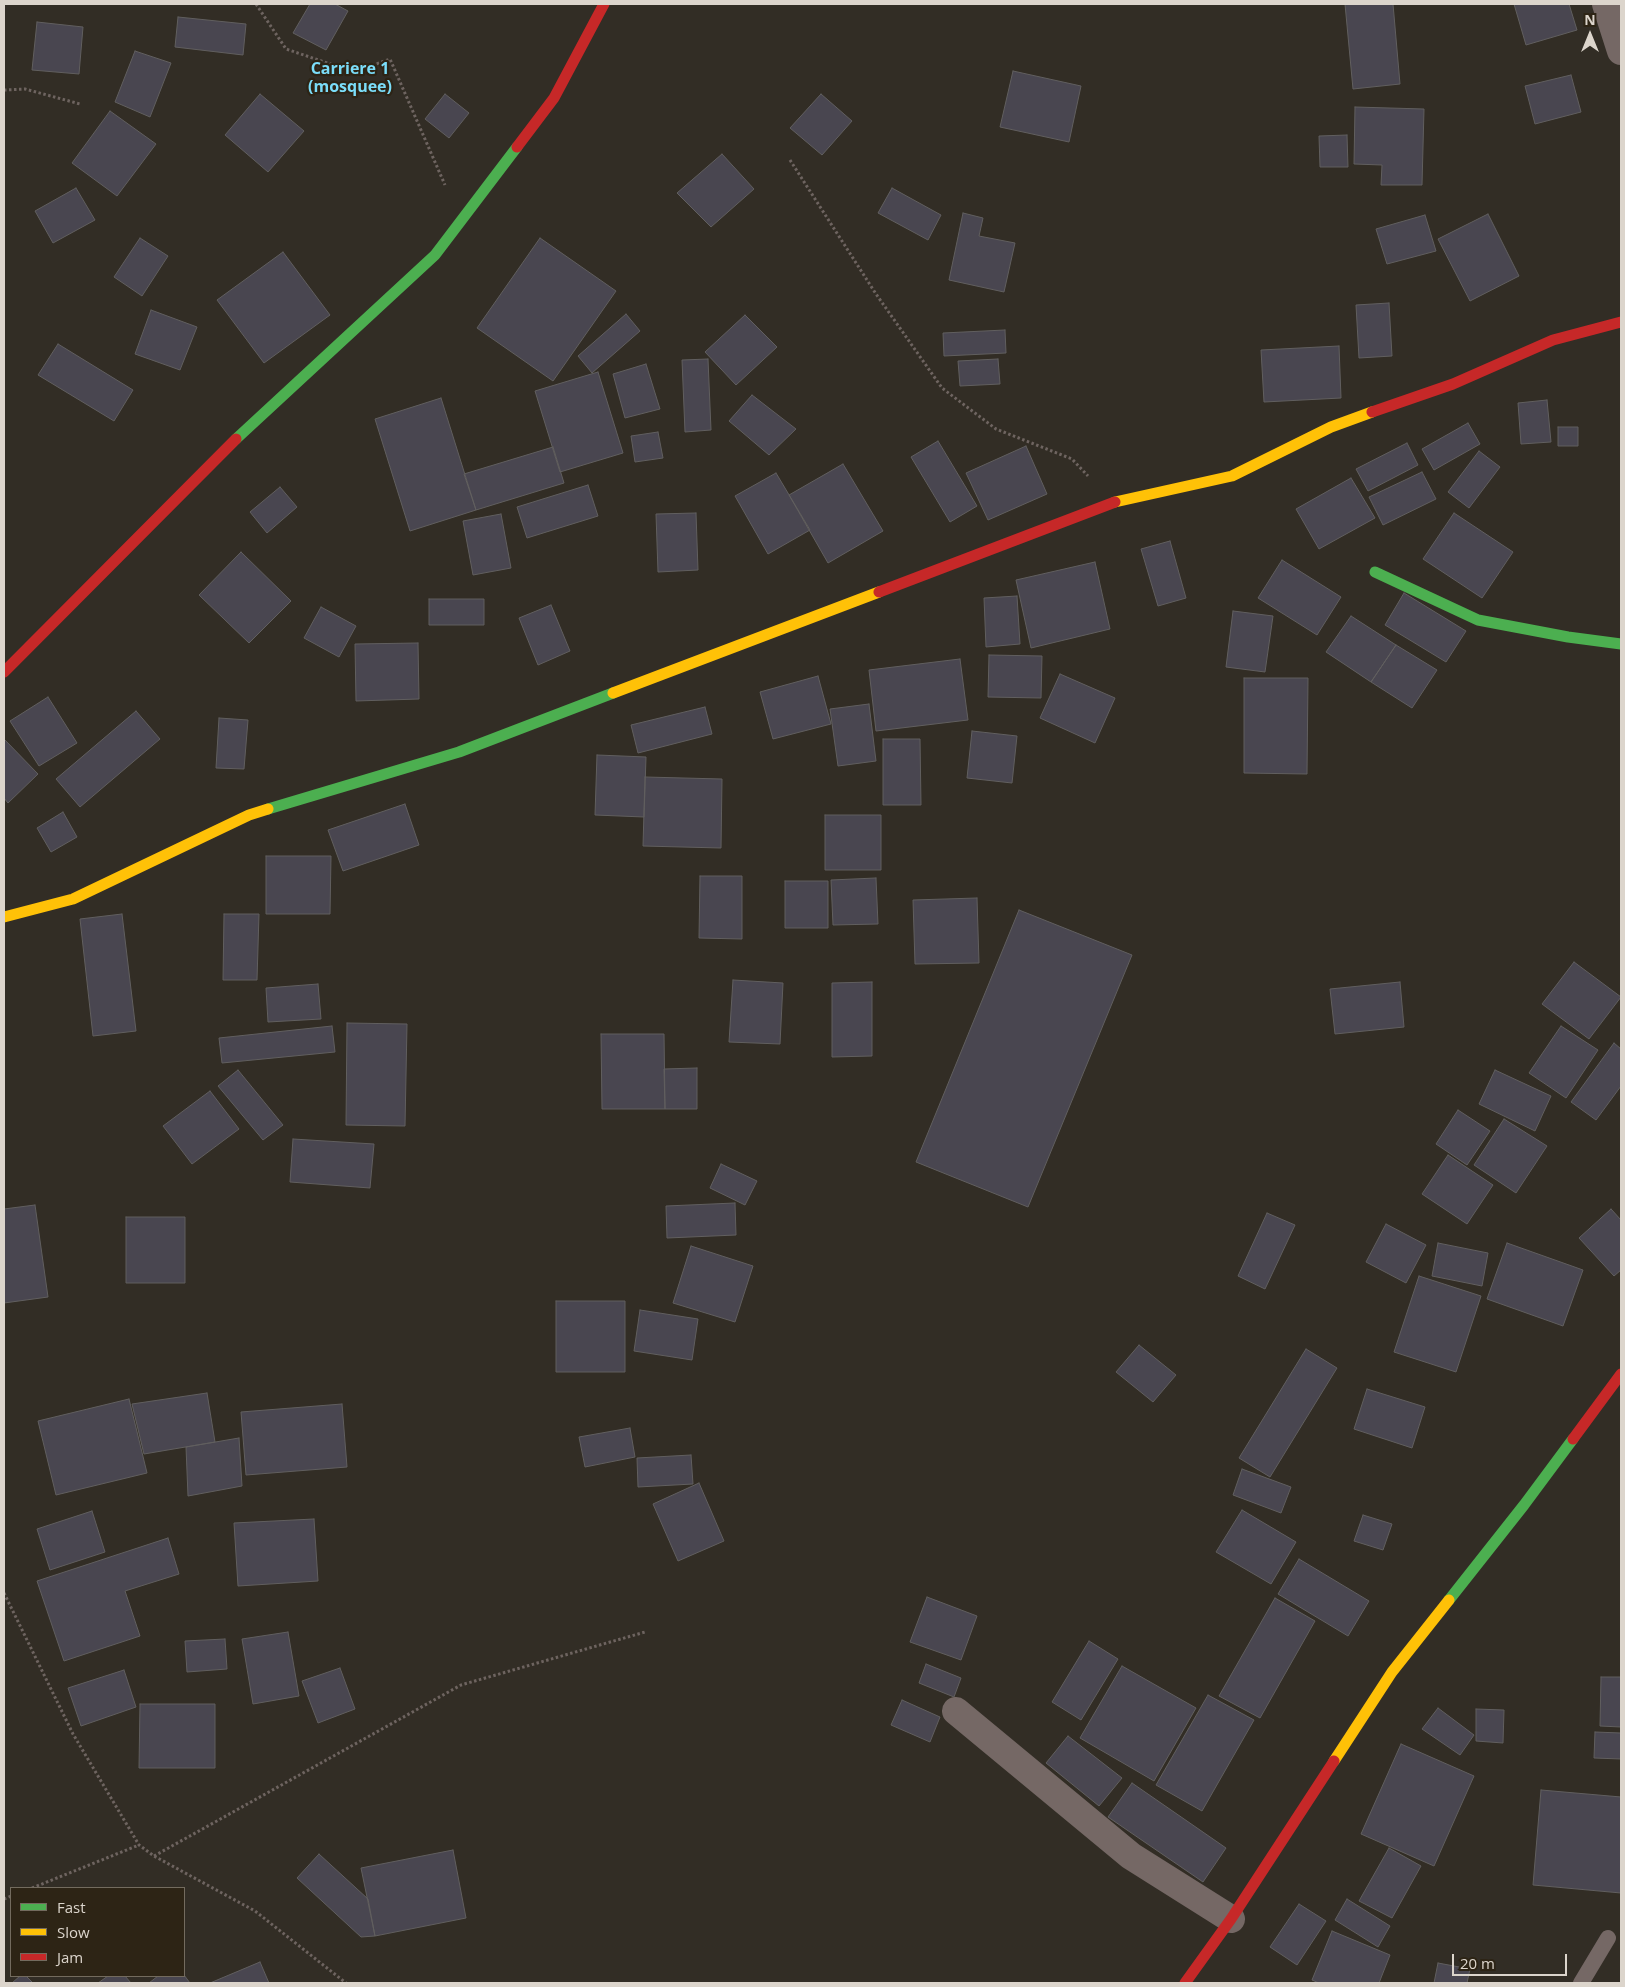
<!DOCTYPE html>
<html>
<head>
<meta charset="utf-8">
<style>
	body { margin:0 }
	#map { position:relative; width:1625px; height:1987px; overflow:hidden; background:#322d25; font-family:"Open Sans",sans-serif }
	canvas { display:block }
	.frame { position:absolute; inset:0; border:5px solid #dcd5cc; pointer-events:none }
	.legend { position:absolute; left:10px; top:1887px; width:175px; height:90px; box-sizing:border-box; background:#2d2415; border:1px solid #736b5e; margin:0; padding:6px 9px; list-style:none; font-size:15px; color:#dcd5cc }
	.legend li { display:flex; align-items:center; gap:10px; height:25px }
	.legend b { width:25px; border:1px solid #736b5e }
	.north { position:absolute; left:1565px; top:10px; width:50px; height:50px; -webkit-text-stroke:4px #2d2415; paint-order:stroke; rotate:0deg; font-size:14px; font-weight:700; line-height:20px; text-align:center; color:#dcd5cc }
	.north::after { content:''; display:block; margin:auto; width:18px; height:22px; background:#dcd5cc; clip-path:polygon(50% 0,100% 100%,50% 72%,0 100%) }
	.scale { position:absolute; left:1452px; top:1954px; width:115px; height:22px; box-sizing:border-box; border:2px solid #dcd5cc; border-top:0; padding-left:6px; font-size:15px; line-height:18px; white-space:nowrap; color:#dcd5cc; -webkit-text-stroke:4px #2d2415; paint-order:stroke }
</style>
</head>
<body>
<div id="map">
<canvas width="1625" height="1987"></canvas>
<div class="frame"></div>
<ul class="legend">
<li><b style="height:6px;background:#4caf50"></b>Fast</li>
<li><b style="height:6px;background:#ffc107"></b>Slow</li>
<li><b style="height:6px;background:#c62828"></b>Jam</li>
</ul>
<div class="north">N</div>
<div class="scale">20 m</div>
</div>
<script>
const g = document.querySelector('canvas').getContext('2d');
g.lineJoin = 'round';
function fill(path, color) { g.fillStyle = color; g.fill(path, 'evenodd'); }
const toPath = rows => new Path2D(rows.map(r => 'M' + r).join(''));
function stroke(path, color, width, dash) { g.strokeStyle = color; g.lineWidth = width; g.lineCap = dash ? 'butt' : 'round'; g.setLineDash(dash || []); g.stroke(path); }
function drawText(font, color, halo, rows, align = 'center') {
  g.font = font + ' "Open Sans",sans-serif'; g.lineWidth = 4.5; g.setLineDash([]); g.textBaseline = 'middle'; g.strokeStyle = halo; g.fillStyle = color; for (const [text, x, y, turn = 0] of rows) {
    g.save(); g.translate(x, y); g.rotate((+turn || 0) * Math.PI / 180); g.textAlign = isNaN(turn) ? turn : align; if (halo) g.strokeText(text, 0, 0); g.fillText(text, 0, 0); g.restore();
  }
}
const building = toPath([
	[310,4,335,4,348,11,326,50,293,33,310,4],
	[1345,4,1393,4,1400,84,1353,89,1345,4],
	[1514,4,1569,4,1577,30,1526,45,1514,4],
	[178,17,246,24,243,55,175,47,178,17],
	[37,22,83,27,79,74,32,70,37,22],
	[135,51,171,63,150,117,115,102,135,51],
	[1013,71,1081,86,1069,142,1000,127,1013,71],
	[1571,75,1581,112,1535,124,1525,86,1571,75],
	[260,94,304,131,268,172,225,135,260,94],
	[445,94,469,113,449,138,425,119,445,94],
	[821,94,852,121,822,155,790,128,821,94],
	[1355,107,1424,109,1422,185,1381,185,1382,165,1354,164,1355,107],
	[110,111,156,144,117,196,72,163,110,111],
	[1347,135,1348,167,1320,167,1319,136,1347,135],
	[722,154,754,189,711,227,677,193,722,154],
	[76,188,95,220,53,243,35,211,76,188],
	[892,188,941,215,928,240,878,213,892,188],
	[963,213,983,218,979,236,1015,243,1004,292,949,280,963,213],
	[1488,214,1519,276,1470,301,1438,239,1488,214],
	[1425,215,1436,251,1387,264,1376,229,1425,215],
	[140,238,168,256,142,296,114,277,140,238],
	[540,238,616,291,553,381,477,328,540,238],
	[283,252,330,315,264,363,217,300,283,252],
	[1389,303,1392,356,1359,358,1356,305,1389,303],
	[151,310,197,327,180,370,135,354,151,310],
	[626,314,640,331,592,373,578,356,626,314],
	[745,315,777,347,736,385,705,352,745,315],
	[1005,330,1006,353,944,356,943,333,1005,330],
	[58,344,133,390,114,421,38,375,58,344],
	[1339,346,1341,398,1264,402,1261,350,1339,346],
	[708,359,711,430,685,432,682,360,708,359],
	[998,359,1000,384,960,386,958,361,998,359],
	[646,364,660,409,625,418,613,374,646,364],
	[598,372,623,453,560,472,535,391,598,372],
	[752,395,796,429,769,455,729,421,752,395],
	[441,398,476,510,410,531,375,419,441,398],
	[1547,400,1551,442,1521,444,1518,403,1547,400],
	[1468,423,1480,444,1434,470,1422,449,1468,423],
	[1558,427,1578,427,1578,446,1558,446,1558,427],
	[658,432,663,458,635,462,631,436,658,432],
	[938,441,977,506,950,522,911,457,938,441],
	[1407,443,1418,465,1368,491,1356,469,1407,443],
	[1026,446,1047,494,988,520,966,473,1026,446],
	[553,447,564,483,476,510,464,474,553,447],
	[1479,451,1500,467,1469,508,1448,492,1479,451],
	[843,464,883,531,828,563,789,495,843,464],
	[1422,472,1436,499,1383,525,1369,497,1422,472],
	[776,473,810,530,768,554,735,496,776,473],
	[1351,478,1375,518,1319,549,1296,509,1351,478],
	[588,485,598,516,527,538,517,507,588,485],
	[280,487,297,507,267,533,250,512,280,487],
	[696,513,698,570,658,572,656,514,696,513],
	[1454,513,1513,552,1482,598,1423,559,1454,513],
	[501,514,511,568,473,575,463,521,501,514],
	[1170,541,1186,598,1158,606,1141,549,1170,541],
	[241,552,291,601,249,643,199,595,241,552],
	[1282,560,1341,597,1317,635,1258,598,1282,560],
	[1095,562,1110,629,1031,648,1016,580,1095,562],
	[1404,593,1466,631,1446,662,1385,625,1404,593],
	[1017,596,1020,644,986,647,984,598,1017,596],
	[429,599,484,599,484,625,429,625,429,599],
	[551,605,570,651,538,665,519,618,551,605],
	[321,607,356,626,339,657,304,638,321,607],
	[1233,611,1273,616,1265,672,1226,667,1233,611],
	[1351,616,1396,645,1371,682,1326,652,1351,616],
	[418,643,419,699,356,701,355,644,418,643],
	[1396,645,1437,670,1412,708,1371,682,1396,645],
	[989,655,1042,656,1041,698,988,697,989,655],
	[960,659,968,720,876,731,869,670,960,659],
	[1060,674,1115,698,1095,743,1040,718,1060,674],
	[818,676,831,724,773,739,760,692,818,676],
	[1244,678,1308,678,1307,774,1244,773,1244,678],
	[48,697,77,743,39,766,10,721,48,697],
	[869,704,876,761,838,766,830,709,869,704],
	[705,707,712,734,638,753,631,725,705,707],
	[136,711,160,739,80,807,56,779,136,711],
	[219,718,248,720,244,769,216,768,219,718],
	[972,731,1017,736,1012,783,967,778,972,731],
	[4,739,38,774,8,803,4,798,4,739],
	[883,739,920,739,921,805,883,805,883,739],
	[597,755,646,757,644,817,595,815,597,755],
	[645,777,722,779,721,848,643,846,645,777],
	[405,804,419,845,343,871,328,830,405,804],
	[63,812,77,837,51,852,37,828,63,812],
	[825,815,881,815,881,870,825,870,825,815],
	[266,856,331,856,330,914,266,914,266,856],
	[700,876,742,876,742,939,699,938,700,876],
	[876,878,878,924,833,925,831,880,876,878],
	[785,881,828,881,828,928,785,928,785,881],
	[977,898,979,963,915,964,913,900,977,898],
	[1019,910,1132,955,1028,1207,916,1162,1019,910],
	[122,914,136,1031,93,1036,80,919,122,914],
	[224,914,259,914,257,980,223,980,224,914],
	[1574,962,1621,997,1589,1039,1542,1004,1574,962],
	[733,980,783,983,780,1044,729,1042,733,980],
	[872,982,872,1056,832,1057,832,983,872,982],
	[1400,982,1404,1027,1335,1034,1330,989,1400,982],
	[318,984,321,1019,268,1022,266,988,318,984],
	[347,1023,407,1024,405,1126,346,1125,347,1023],
	[332,1026,335,1052,222,1063,219,1038,332,1026],
	[1561,1026,1598,1050,1566,1098,1529,1073,1561,1026],
	[601,1034,664,1034,665,1109,602,1109,601,1034],
	[1614,1043,1621,1049,1621,1086,1596,1120,1571,1102,1614,1043],
	[697,1068,697,1109,665,1109,664,1069,697,1068],
	[238,1070,283,1125,263,1140,218,1086,238,1070],
	[1495,1070,1551,1096,1535,1131,1479,1104,1495,1070],
	[210,1091,239,1129,192,1164,163,1126,210,1091],
	[1458,1110,1490,1131,1467,1165,1436,1144,1458,1110],
	[1504,1119,1547,1146,1516,1193,1474,1165,1504,1119],
	[293,1139,374,1144,370,1188,290,1182,293,1139],
	[1448,1155,1493,1185,1467,1224,1422,1194,1448,1155],
	[721,1164,757,1181,745,1205,710,1188,721,1164],
	[735,1203,736,1235,667,1238,666,1206,735,1203],
	[35,1205,48,1297,4,1303,4,1209,35,1205],
	[1611,1209,1621,1220,1621,1270,1614,1276,1579,1238,1611,1209],
	[1267,1213,1295,1225,1265,1289,1238,1276,1267,1213],
	[126,1217,185,1217,185,1283,126,1283,126,1217],
	[1386,1224,1426,1245,1406,1283,1366,1262,1386,1224],
	[1438,1243,1488,1253,1482,1286,1432,1276,1438,1243],
	[1507,1243,1583,1270,1563,1326,1487,1299,1507,1243],
	[691,1246,753,1266,735,1322,673,1303,691,1246],
	[1419,1276,1481,1296,1456,1372,1394,1352,1419,1276],
	[556,1301,625,1301,625,1372,556,1372,556,1301],
	[640,1310,698,1319,692,1360,634,1351,640,1310],
	[1139,1345,1176,1375,1153,1402,1116,1372,1139,1345],
	[1306,1349,1337,1368,1270,1477,1239,1458,1306,1349],
	[1367,1389,1425,1407,1412,1448,1354,1429,1367,1389],
	[207,1393,215,1442,144,1454,132,1404,207,1393],
	[129,1399,147,1473,56,1495,38,1421,129,1399],
	[342,1404,347,1467,246,1475,241,1412,342,1404],
	[630,1428,635,1457,585,1467,579,1437,630,1428],
	[239,1438,242,1486,188,1496,186,1447,239,1438],
	[691,1455,693,1484,638,1487,637,1458,691,1455],
	[1242,1469,1291,1487,1281,1513,1233,1495,1242,1469],
	[699,1483,724,1541,678,1561,653,1504,699,1483],
	[1242,1510,1296,1542,1271,1584,1216,1552,1242,1510],
	[92,1511,105,1552,50,1570,37,1529,92,1511],
	[1363,1515,1392,1524,1383,1550,1354,1541,1363,1515],
	[314,1519,318,1581,238,1586,234,1523,314,1519],
	[168,1538,179,1574,125,1591,140,1636,64,1661,37,1581,168,1538],
	[1299,1559,1369,1601,1348,1636,1278,1594,1299,1559],
	[927,1597,977,1616,961,1660,910,1642,927,1597],
	[1275,1598,1315,1621,1260,1718,1219,1696,1275,1598],
	[288,1632,299,1696,253,1704,242,1639,288,1632],
	[225,1639,227,1669,187,1672,185,1641,225,1639],
	[1089,1641,1118,1659,1081,1720,1052,1702,1089,1641],
	[926,1664,961,1678,954,1697,919,1683,926,1664],
	[1122,1666,1196,1708,1154,1781,1080,1738,1122,1666],
	[340,1668,355,1709,318,1723,302,1681,340,1668],
	[124,1670,136,1707,81,1726,68,1688,124,1670],
	[1601,1677,1621,1677,1621,1727,1600,1726,1601,1677],
	[1208,1695,1254,1720,1202,1811,1156,1785,1208,1695],
	[902,1700,940,1717,930,1742,891,1725,902,1700],
	[140,1704,215,1704,215,1768,139,1768,140,1704],
	[1438,1708,1474,1735,1460,1755,1422,1729,1438,1708],
	[1476,1709,1504,1710,1503,1743,1476,1741,1476,1709],
	[1595,1732,1621,1733,1621,1759,1594,1758,1595,1732],
	[1068,1736,1122,1778,1099,1806,1046,1763,1068,1736],
	[1401,1744,1474,1776,1434,1866,1361,1834,1401,1744],
	[1132,1783,1226,1848,1203,1882,1108,1817,1132,1783],
	[1541,1790,1621,1797,1621,1893,1533,1885,1541,1790],
	[1389,1848,1421,1866,1392,1918,1359,1901,1389,1848],
	[453,1850,466,1918,375,1936,361,1868,453,1850],
	[319,1854,368,1899,375,1936,361,1937,297,1878,319,1854],
	[1347,1899,1390,1926,1378,1947,1335,1920,1347,1899],
	[1299,1904,1326,1921,1297,1965,1270,1947,1299,1904],
	[1332,1931,1390,1955,1379,1983,1319,1983,1312,1980,1332,1931],
	[260,1962,269,1983,210,1983,260,1962],
	[1438,1963,1470,1969,1467,1983,1434,1983,1438,1963],
	[184,1975,190,1983,149,1983,158,1976,184,1975],
	[20,1976,26,1976,33,1983,12,1983,20,1976],
	[108,1976,125,1976,131,1983,98,1983,108,1976]
]);
fill(building, '#494650');
stroke(building, '#615f5f', 1);
stroke(toPath([
	[256,4,286,49,354,72,390,59,445,185],
	[4,90,25,89,80,104],
	[790,160,876,294,942,388,996,429,1072,459,1088,476],
	[4,1593,73,1734,139,1845,154,1856,255,1911,346,1983],
	[154,1856,461,1685,645,1632],
	[32,1888,139,1845],
	[4,1899,11,1896]
]), '#6e6460', 3, [2.5, 2.5]);
stroke(toPath([
	[1581,1983,1608,1938]
]), '#756865', 16);
stroke(toPath([
	[1606,4,1621,51],
	[956,1711,1131,1856,1231,1919]
]), '#756865', 28);
stroke(toPath([
	[236,439,435,255,517,147],
	[1375,572,1478,620,1568,637,1621,644],
	[268,809,459,752,613,693],
	[1449,1600,1524,1505,1573,1439]
]), '#4caf50', 11);
stroke(toPath([
	[1115,502,1232,476,1331,427,1372,412],
	[613,693,879,592],
	[4,917,73,899,249,815,268,809],
	[1334,1761,1392,1672,1449,1600]
]), '#ffc107', 11);
stroke(toPath([
	[517,147,554,98,604,4],
	[1372,412,1453,384,1553,340,1621,322],
	[879,592,1115,502],
	[4,672,236,439],
	[1573,1439,1621,1374],
	[1185,1983,1231,1919,1334,1761]
]), '#c62828', 11);
drawText('bold 16px', '#7bddf9', '#2d2415', [
	["Carriere 1",350,69],
	["(mosquee)",350,87]
]);
</script>
</body>
</html>
